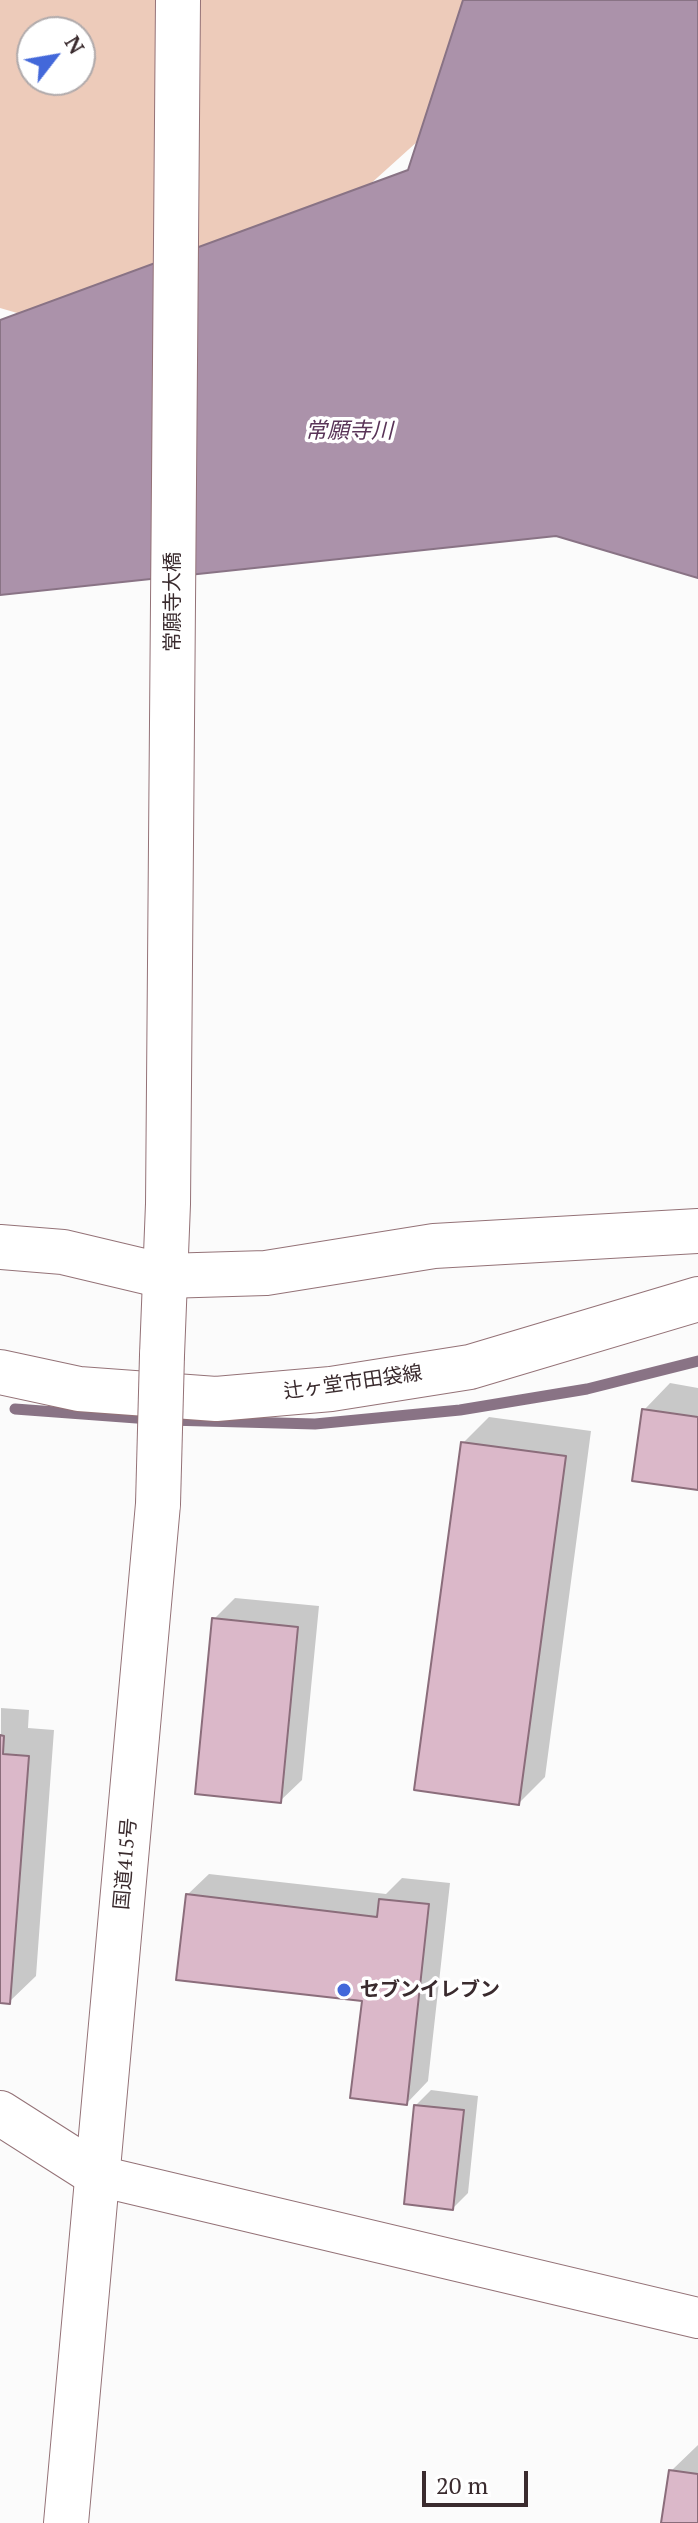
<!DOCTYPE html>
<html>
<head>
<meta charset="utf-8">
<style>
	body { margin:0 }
	#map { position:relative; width:698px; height:2523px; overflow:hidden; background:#fbfbfb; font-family:"PT Serif",serif }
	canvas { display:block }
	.north { position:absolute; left:16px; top:16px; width:80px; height:80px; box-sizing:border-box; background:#fff; border:2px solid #b0aaab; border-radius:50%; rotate:59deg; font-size:22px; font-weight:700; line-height:32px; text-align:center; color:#3a2b2e }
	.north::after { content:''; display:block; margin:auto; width:28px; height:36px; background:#4368da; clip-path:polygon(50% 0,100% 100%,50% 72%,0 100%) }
	.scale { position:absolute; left:422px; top:2471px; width:106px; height:36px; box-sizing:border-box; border:4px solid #3a2b2e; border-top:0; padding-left:10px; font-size:24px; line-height:28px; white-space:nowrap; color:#3a2b2e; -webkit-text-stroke:6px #fff; paint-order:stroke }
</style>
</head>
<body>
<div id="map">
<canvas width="698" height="2523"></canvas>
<div class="north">N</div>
<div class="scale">20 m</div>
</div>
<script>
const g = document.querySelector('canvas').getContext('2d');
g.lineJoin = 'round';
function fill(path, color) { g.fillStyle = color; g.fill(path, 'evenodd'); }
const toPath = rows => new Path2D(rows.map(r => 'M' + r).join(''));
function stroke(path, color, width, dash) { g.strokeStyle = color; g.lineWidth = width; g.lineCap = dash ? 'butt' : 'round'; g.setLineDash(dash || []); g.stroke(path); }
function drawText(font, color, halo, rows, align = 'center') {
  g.font = font + ' "PT Serif","Noto Sans JP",serif'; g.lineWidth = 7; g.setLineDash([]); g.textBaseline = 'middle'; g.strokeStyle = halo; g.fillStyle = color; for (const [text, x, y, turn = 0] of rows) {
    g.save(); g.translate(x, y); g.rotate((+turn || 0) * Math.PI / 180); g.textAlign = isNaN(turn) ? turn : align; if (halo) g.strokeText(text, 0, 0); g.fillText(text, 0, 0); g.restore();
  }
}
fill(toPath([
	[0,0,613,0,479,86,327,223,55,324,0,308],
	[32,32,80,32,80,80,32,80]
]), '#edcbba');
const water = toPath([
	[463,0,698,0,698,578,556,536,0,595,0,320,408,170,463,0]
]);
fill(water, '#ab92aa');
stroke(water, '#897385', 2);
fill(toPath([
	[670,1383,698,1388,698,1488,644,1410],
	[489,1417,591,1431,545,1777,519,1803,463,1443],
	[235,1598,319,1606,302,1780,280,1801,214,1619],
	[1,1708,29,1710,28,1728,54,1730,36,1976,9,2002,0,2001],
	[209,1874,386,1894,402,1878,450,1883,428,2081,407,2103,364,1999,187,1895],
	[431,2090,478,2096,468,2193,453,2208,416,2105],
	[698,2445,698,2523,663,2523,671,2471]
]), '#0003');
stroke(toPath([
	[15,1409,150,1419],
	[168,1420,315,1424,460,1410,587,1389,698,1361]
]), '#897385', 11);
const building = toPath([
	[642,1409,698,1417,698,1490,632,1481,642,1409],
	[461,1442,566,1456,519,1805,414,1790,461,1442],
	[212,1618,298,1627,281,1803,195,1794,212,1618],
	[0,1735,4,1736,3,1754,29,1756,10,2004,0,2003,0,1735],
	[186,1894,377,1917,379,1899,429,1904,407,2105,350,2098,362,2001,176,1980,186,1894],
	[414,2105,464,2110,453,2210,404,2204,414,2105],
	[669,2470,698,2474,698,2523,661,2523,669,2470]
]);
fill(building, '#dbb8c9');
stroke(building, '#8b6d7b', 2);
const tertiary = toPath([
	[99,2176,698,2318]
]);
const secondary = toPath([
	[0,1247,63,1252,164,1276,266,1273,434,1246,698,1231],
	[0,1372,79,1389,216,1399,331,1389,470,1367,698,1299],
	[0,2113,99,2176]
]);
const trunk = toPath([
	[162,1355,168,1204,178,0],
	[66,2523,158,1504]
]);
stroke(tertiary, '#947277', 42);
stroke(secondary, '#947277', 46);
stroke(trunk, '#947277', 46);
stroke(tertiary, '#fff', 40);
stroke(secondary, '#fff', 44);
stroke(trunk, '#fff', 44);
const trunkBridge = toPath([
	[158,1504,162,1355]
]);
stroke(trunkBridge, '#947277', 46, []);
stroke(trunkBridge, '#fff', 44);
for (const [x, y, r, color] of [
	[344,1990,8,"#4368da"]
]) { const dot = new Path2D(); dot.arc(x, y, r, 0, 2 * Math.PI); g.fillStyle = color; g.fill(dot); stroke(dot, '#fff', 3); }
drawText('20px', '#3a2b2e', '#fff', [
	["常願寺大橋",173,602,-90],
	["辻ヶ堂市田袋線",353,1383,-8],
	["国道415号",126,1864,-85]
]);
drawText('bold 20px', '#3a2b2e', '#fff', [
	["セブンイレブン",360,1990]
], 'left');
drawText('italic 22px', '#593458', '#fff', [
	["常願寺川",349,432]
]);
</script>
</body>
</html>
